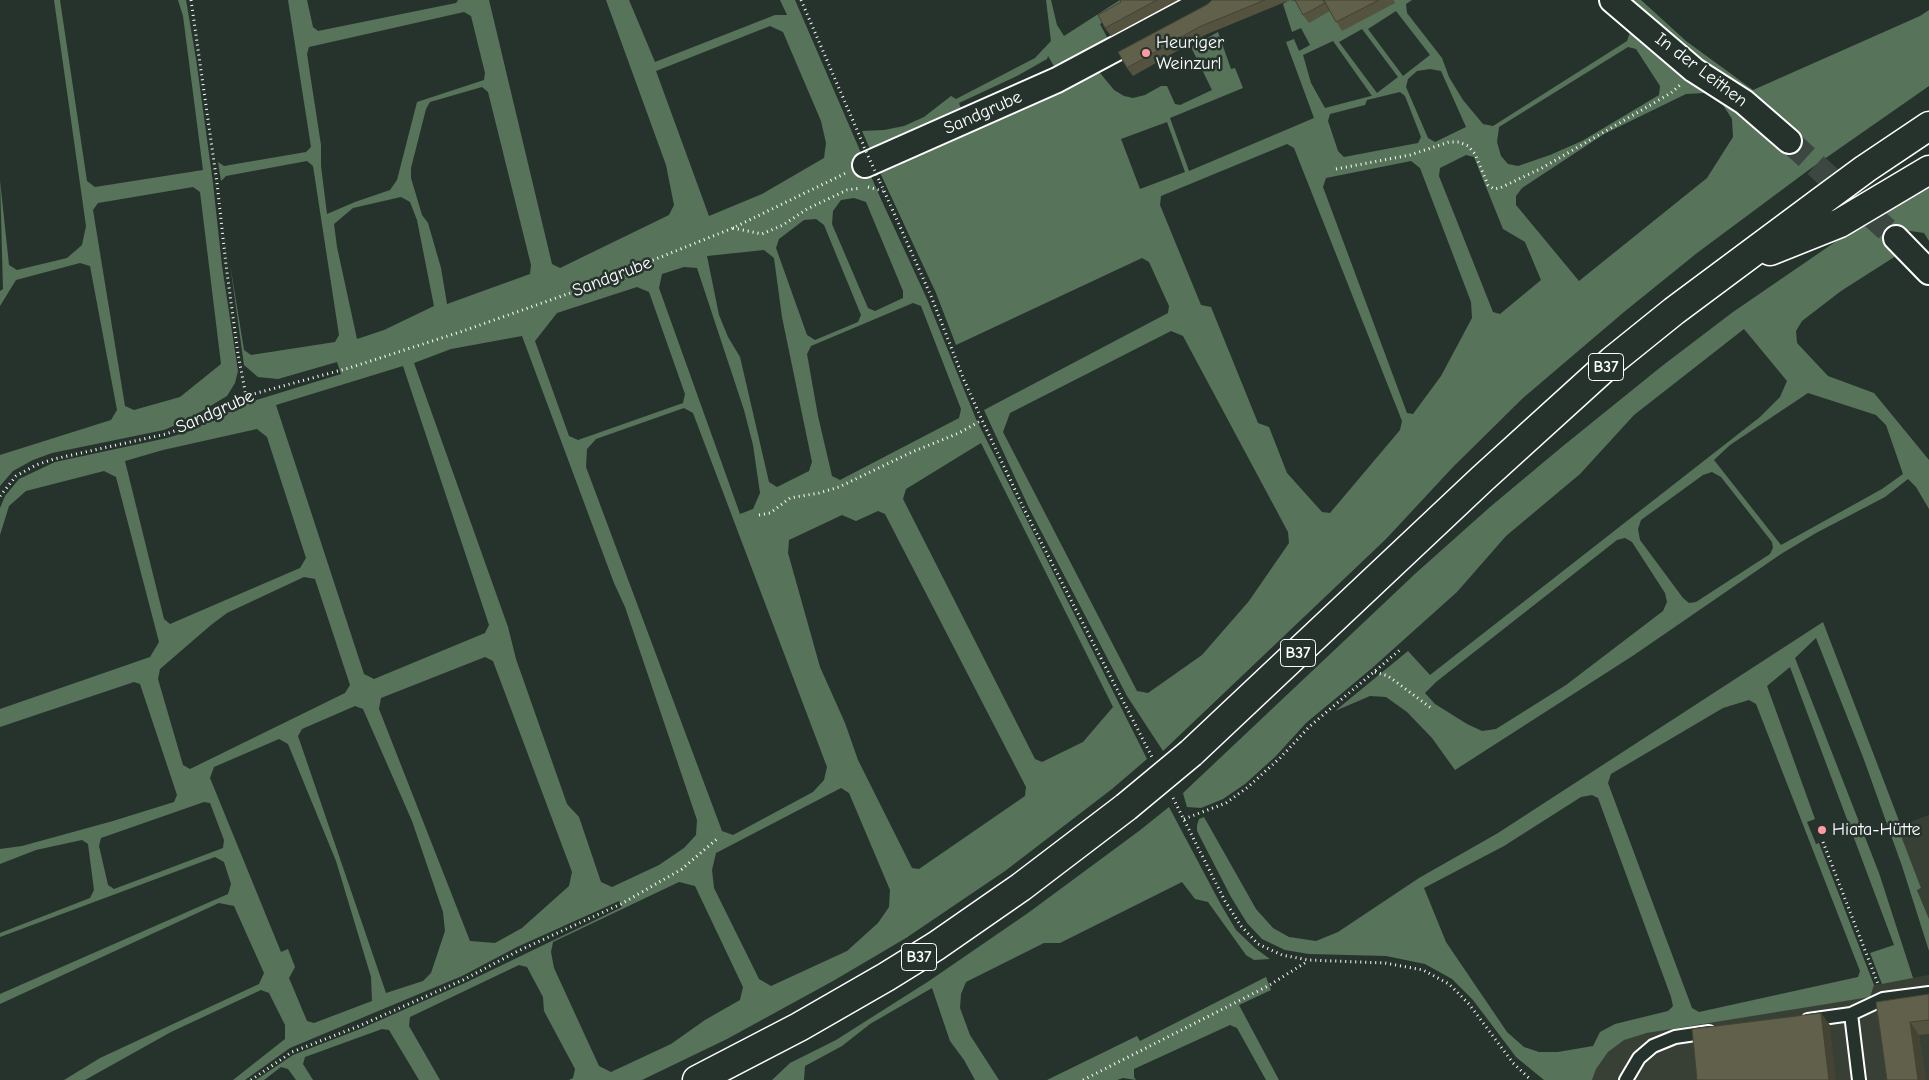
<!DOCTYPE html>
<html>
<head>
<meta charset="utf-8">
<style>
	body { margin:0 }
	canvas { display:block; background:#26332d }
</style>
</head>
<body>
<canvas width="1929" height="1080"></canvas>
<script>
const g = document.querySelector('canvas').getContext('2d');
g.lineJoin = 'round';
function fill(path, color) { g.fillStyle = color; g.fill(path, 'evenodd'); }
const toPath = rows => new Path2D(rows.map(r => 'M' + r).join(''));
function stroke(path, color, width, dash) { g.strokeStyle = color; g.lineWidth = width; g.lineCap = dash ? 'butt' : 'round'; g.setLineDash(dash || []); g.stroke(path); }
function drawText(font, color, halo, rows, align = 'center') {
  g.font = font + ' "Comic Neue",sans-serif'; g.lineWidth = 5; g.setLineDash([]); g.textBaseline = 'middle'; g.strokeStyle = halo; g.fillStyle = color; for (const [text, x, y, turn = 0] of rows) {
    g.save(); g.translate(x, y); g.rotate((+turn || 0) * Math.PI / 180); g.textAlign = isNaN(turn) ? turn : align; if (halo) g.strokeText(text, 0, 0); g.fillText(text, 0, 0); g.restore();
  }
}
fill(toPath([
	[1929,815,1929,919,1917,889,1921,888,1897,827],
	[1929,975,1929,1080,1592,1080,1596,1069,1608,1052,1624,1039,1674,1027,1870,997,1874,985]
]), '#384036');
fill(toPath([
	[54,0,60,0,87,181,95,187,203,170,183,16,178,0,186,0,196,59,213,183,222,266,238,371,235,383,227,396,187,420,164,430,52,453,33,460,13,471,0,486,0,455,111,420,117,410,90,266,80,263,16,280,0,306,0,291,3,289,0,180,9,265,17,270,67,258,82,245,86,226],
	[193,187,200,192,221,364,180,397,134,410,125,406,93,210,98,203],
	[288,0,307,0,313,27,318,31,456,3,458,0,489,0,552,264,560,268,669,215,674,205,666,165,606,0,629,0,655,62,775,15,787,15,780,0,795,0,880,197,927,299,976,419,1147,759,1112,789,1005,871,906,938,833,981,727,1039,642,1080,569,1080,573,1078,575,1069,544,1011,543,997,527,967,519,965,410,1017,409,1026,440,1080,419,1080,389,1030,382,1029,305,1057,303,1064,313,1080,296,1080,288,1069,281,1067,264,1080,256,1080,293,1055,360,1029,465,983,622,907,619,901,517,947,462,976,290,1048,245,1080,233,1080,285,1039,285,1025,269,993,261,990,171,1032,85,1080,64,1080,100,1058,259,984,264,973,234,906,219,903,0,1004,0,994,228,894,231,884,224,862,215,857,0,937,0,933,90,898,94,890,88,844,82,840,36,850,0,864,0,849,22,846,113,821,174,802,177,795,140,684,134,682,0,727,0,709,150,657,159,642,116,477,104,471,26,491,9,506,0,535,0,508,5,496,19,479,55,462,167,438,190,431,250,402,341,374,337,362,278,379,258,377,244,365,230,264,244,350,251,355,335,342,339,335,313,166,307,161,226,176,221,181,218,162,224,166,306,152,311,147],
	[464,12,471,16,485,73,484,80,417,102,397,180,390,190,355,202,327,214,321,166,321,145,307,54,309,47],
	[770,26,783,32,821,121,826,143,824,158,762,194,709,216,656,71],
	[482,87,488,92,531,265,530,274,447,304,441,268,428,223,422,215,411,178,411,168,426,109,430,102],
	[401,197,410,202,417,220,434,306,384,330,357,339,337,247,334,224,353,208],
	[854,198,866,202,903,291,903,298,875,311,868,308,832,224,833,211,841,200],
	[816,219,824,225,861,315,858,322,815,340,807,335,776,248,779,239,804,220],
	[764,250,774,258,782,317,812,462,809,471,777,487,769,482,740,357,728,337,719,315,707,256],
	[684,267,697,268,744,410,753,445,760,493,753,509,740,514,659,288,662,274],
	[637,287,649,292,685,394,683,403,578,440,569,436,535,341,557,313],
	[913,303,921,306,961,409,959,418,840,480,832,476,818,416,807,354,811,346],
	[522,336,614,583,625,607,697,820,696,835,684,848,659,865,612,887,601,882,579,817,567,804,516,659,508,627,414,363,451,349],
	[403,366,489,625,485,633,374,679,364,674,276,405],
	[684,408,693,413,827,767,824,780,813,792,733,835,722,831,586,467,587,449,596,439],
	[257,429,267,437,306,558,300,568,170,624,164,619,125,461,163,450],
	[981,443,1113,707,1083,742,1042,762,1035,759,903,499,906,489],
	[878,511,885,514,1026,787,1025,796,919,869,912,868,858,760,845,723,820,667,788,553,789,540,842,515,856,521],
	[304,577,315,579,350,685,345,693,190,769,183,765,158,679,160,669,211,625,227,613],
	[485,657,493,661,572,872,569,886,522,928,495,943,470,941,379,709,381,698],
	[355,706,363,709,412,821,443,912,445,931,431,973,423,981,386,993,298,736,302,729],
	[279,739,288,744,336,861,371,977,372,1001,314,1023,307,1021,289,978,295,967,288,949,281,952,210,778,214,767],
	[841,788,849,793,890,890,889,907,878,923,847,951,771,986,759,979,714,888,712,870,716,853],
	[204,802,210,803,224,840,223,848,114,889,108,885,99,846,101,838],
	[679,882,695,886,743,987,740,1000,705,1020,671,1044,611,1072,599,1066,554,968,551,952,553,942],
	[1046,0,1051,0,1057,25,1064,36,1120,0,1140,0,1100,24,1109,41,1057,71,1048,56,1047,59,1017,76,959,103,963,114,873,156,862,131,884,130,904,126,924,117,951,96,956,99,1035,58,1051,41],
	[1289,0,1321,4,1395,3,1393,0,1412,0,1406,4,1407,13,1442,58,1449,77,1463,100,1483,124,1493,126,1627,41,1630,32,1625,22,1599,0,1641,0,1686,41,1753,90,1920,16,1929,10,1929,86,1810,169,1697,253,1624,312,1523,398,1453,467,1386,539,1163,751,1127,696,1029,508,984,410,1168,313,1169,306,1149,262,1142,258,956,345,936,293,876,164,1096,68,1114,90,1124,96,1133,98,1145,95,1161,86,1167,86,1175,104,1180,105,1212,90,1191,47,1218,32,1231,69,1235,68,1243,88,1170,118,1189,171,1314,118,1286,42,1294,39,1299,51,1310,45,1301,28,1292,32,1283,4],
	[1396,11,1430,55,1403,76,1368,29],
	[1362,29,1398,77,1377,93,1339,42],
	[1333,41,1372,96,1371,96,1325,108,1311,83,1303,55],
	[1628,47,1636,49,1660,86,1659,95,1582,141,1550,155,1518,166,1508,164,1501,156,1497,142,1499,127],
	[1430,69,1441,71,1466,127,1435,142,1428,138,1406,87,1408,79,1417,71],
	[1400,92,1405,96,1421,137,1418,143,1344,157,1338,151,1328,121,1330,114,1365,105,1367,100],
	[1705,93,1723,105,1732,119,1733,137,1707,178,1579,281,1516,205,1516,196,1522,188,1604,134,1686,94],
	[1167,122,1185,172,1140,189,1121,139],
	[1287,144,1294,148,1402,421,1400,430,1330,513,1322,512,1287,473,1269,427,1258,423,1211,307,1201,305,1160,205,1161,196],
	[1466,155,1474,157,1503,229,1525,242,1541,280,1500,314,1493,312,1439,176,1440,168],
	[1411,161,1420,168,1471,302,1472,318,1441,376,1413,414,1407,413,1323,187,1326,178],
	[1171,331,1183,336,1288,532,1289,543,1249,601,1202,655,1148,693,1137,691,1003,432,1010,413],
	[1929,182,1929,241,1924,233,1904,230,1899,254,1841,291,1802,321,1796,331,1797,343,1828,376,1874,393,1929,460,1929,509,1916,487,1908,479,1885,497,1816,533,1781,554,1634,655,1455,770,1432,738,1407,712,1386,697,1370,696,1335,711,1408,651,1430,675,1760,417,1780,397,1787,381,1744,329,1634,415,1580,474,1506,536,1457,592,1371,669,1306,723,1276,756,1245,784,1223,799,1201,808,1187,807,1183,793,1416,573,1490,507,1563,446,1662,366,1733,312,1857,227],
	[1808,393,1876,415,1886,425,1903,474,1882,489,1781,545,1714,460,1730,445],
	[1712,472,1721,477,1772,542,1773,548,1770,554,1696,602,1689,603,1683,598,1640,540,1638,529,1641,520,1703,475],
	[1625,538,1632,542,1665,593,1667,602,1663,611,1566,685,1496,729,1482,731,1467,724,1435,704,1425,693,1436,682,1617,540],
	[1823,622,1901,826,1898,828,1921,888,1917,890,1929,919,1929,951,1902,866,1863,757,1816,638,1795,658,1879,873,1913,978,1882,984,1870,953,1894,945,1790,667,1767,686,1815,819,1807,822,1816,844,1819,843,1874,985,1870,997,1647,1033,1624,1040,1608,1052,1596,1069,1592,1080,1544,1080,1516,1057,1473,1000,1452,979,1425,964,1386,956,1309,954,1285,950,1262,939,1247,923,1231,897,1197,831,1197,825,1199,819,1204,817,1256,909,1273,928,1289,937,1316,941,1338,932,1419,878,1498,833],
	[1749,700,1756,704,1860,971,1858,977,1699,1012,1692,1008,1608,783,1611,774,1723,708],
	[1592,795,1598,798,1671,997,1673,1006,1668,1011,1615,1024,1600,1032,1593,1046,1558,1052,1539,1052,1524,1047,1507,1032,1446,942,1424,888,1504,846,1581,797],
	[1169,807,1220,903,1236,930,1255,948,1270,959,1254,960,1246,955,1208,902,1195,899,1182,882,1060,943,1044,943,966,982,961,994,960,1008,970,1035,999,1080,975,1080,964,1060,950,1041,932,988,870,1024,842,1046,805,1066,804,1080,772,1080,790,1063,836,1040,929,981,1028,913,1139,831],
	[1266,977,1271,990,1239,1005,1279,1080,1266,1080,1237,1028,1230,1025,1134,1069,1134,1077,1136,1080,1123,1078,1117,1080,1047,1080,1137,1036,1140,1041]
]), '#57735a');
stroke(toPath([
	[1789,141,1896,238]
]), '#3c4742', 24, [24, 12]);
const service = toPath([
	[1851,1014,1859,1080],
	[1808,1020,1851,1014,1883,999,1929,993],
	[1626,1080,1639,1058,1653,1046,1675,1037,1709,1032]
]);
const minor = toPath([
	[1612,0,1694,70,1744,102,1789,141],
	[865,165,1057,80,1207,0],
	[1896,238,1929,272]
]);
const primary = toPath([
	[1770,251,1840,223,1929,170],
	[1191,753,1482,479,1612,361,1674,311,1819,203,1865,169,1929,126],
	[697,1080,799,1027,886,977,936,946,1021,887,1126,807]
]);
stroke(service, '#fff', 16);
stroke(minor, '#fff', 28);
stroke(primary, '#fff', 31);
stroke(toPath([
	[191,0,217,183,226,265,238,354,246,396],
	[801,0,863,144],
	[1336,169,1410,155,1449,142,1459,142,1468,146,1475,154,1488,185,1494,189,1500,188,1542,168,1671,93,1680,85],
	[880,182,931,296,964,380,982,420,1025,511,1152,757],
	[868,187,883,191],
	[733,228,762,234,783,225,807,209,847,190,861,188],
	[0,496,16,476,36,465,54,459,166,434,188,426,246,396,349,368,463,331,576,291,733,228,846,173],
	[759,515,770,513,790,498,819,493,839,487,912,452,959,433,982,420],
	[1375,672,1388,676,1431,708],
	[1173,798,1225,901,1241,926,1258,944,1282,955,1308,960,1385,963,1423,970,1449,984,1469,1004,1513,1063,1531,1080],
	[1184,819,1226,803,1248,787,1280,758,1310,726,1401,649],
	[1823,842,1878,984],
	[251,1080,292,1052,359,1026,463,980,518,951,621,904,682,869,718,838],
	[1083,1080,1268,986,1308,961]
]), '#fff', 3, [1, 4]);
stroke(service, '#26332d', 12);
stroke(minor, '#26332d', 24);
stroke(primary, '#26332d', 28);
const primaryBridge = toPath([
	[1126,807,1191,753]
]);
stroke(primaryBridge, '#fff', 31, []);
stroke(toPath([
	[864,147,879,180]
]), '#fff', 3, [1, 4]);
stroke(primaryBridge, '#26332d', 28);
fill(toPath([
	[1120,0,1178,0,1111,36,1105,28,1121,2],
	[1212,0,1290,0,1205,35,1133,76,1127,68],
	[1295,0,1393,0,1395,3,1342,31,1330,11,1309,23,1303,15],
	[1929,994,1929,1034,1919,1035,1926,1080,1887,1080,1876,1002]
]), '#535340');
fill(toPath([
	[1821,1013,1830,1025,1836,1080,1829,1080],
	[1910,1022,1919,1035,1926,1080,1918,1080]
]), '#444334');
const building = toPath([
	[1120,0,1157,0,1105,28,1098,15,1121,2,1120,0],
	[1212,0,1265,0,1199,27,1127,68,1118,52,1208,4,1212,0],
	[1295,0,1323,0,1325,3,1303,15,1295,0],
	[1324,0,1379,0,1336,22,1324,0],
	[1929,994,1929,1020,1910,1022,1918,1080,1887,1080,1876,1002,1929,994],
	[1821,1013,1829,1080,1697,1080,1692,1029,1821,1013]
]);
fill(building, '#61604b');
stroke(building, '#444334', 1);
for (const [x, y, r, color] of [
	[1146,53,5,"#ff9aa2"],
	[1822,830,5,"#ff9aa2"]
]) { const dot = new Path2D(); dot.arc(x, y, r, 0, 2 * Math.PI); g.fillStyle = color; g.fill(dot); stroke(dot, '#26332d', 2); }
for (const [x, y, w] of [
	[1606,367,35],
	[1298,653,35],
	[919,957,35]
]) { const box = new Path2D(); box.roundRect(x - w / 2, y - 13.5, w, 27, 4); g.fillStyle = '#26332d'; g.fill(box); stroke(box, '#fff', 1); }
drawText('bold 16px', '#fff', null, [
	["B37",1606,367],
	["B37",1298,653],
	["B37",919,957]
]);
drawText('18px', '#fff', '#26332d', [
	["Heuriger",1156,43],
	["Weinzurl",1156,64],
	["Hiata-Hütte",1832,830]
], 'left');
drawText('18px', '#fff', '#26332d', [
	["In der Leithen",1701,70,37],
	["Sandgrube",983,113,-24],
	["Sandgrube",612,277,-21],
	["Sandgrube",215,412,-24]
]);
</script>
</body>
</html>
